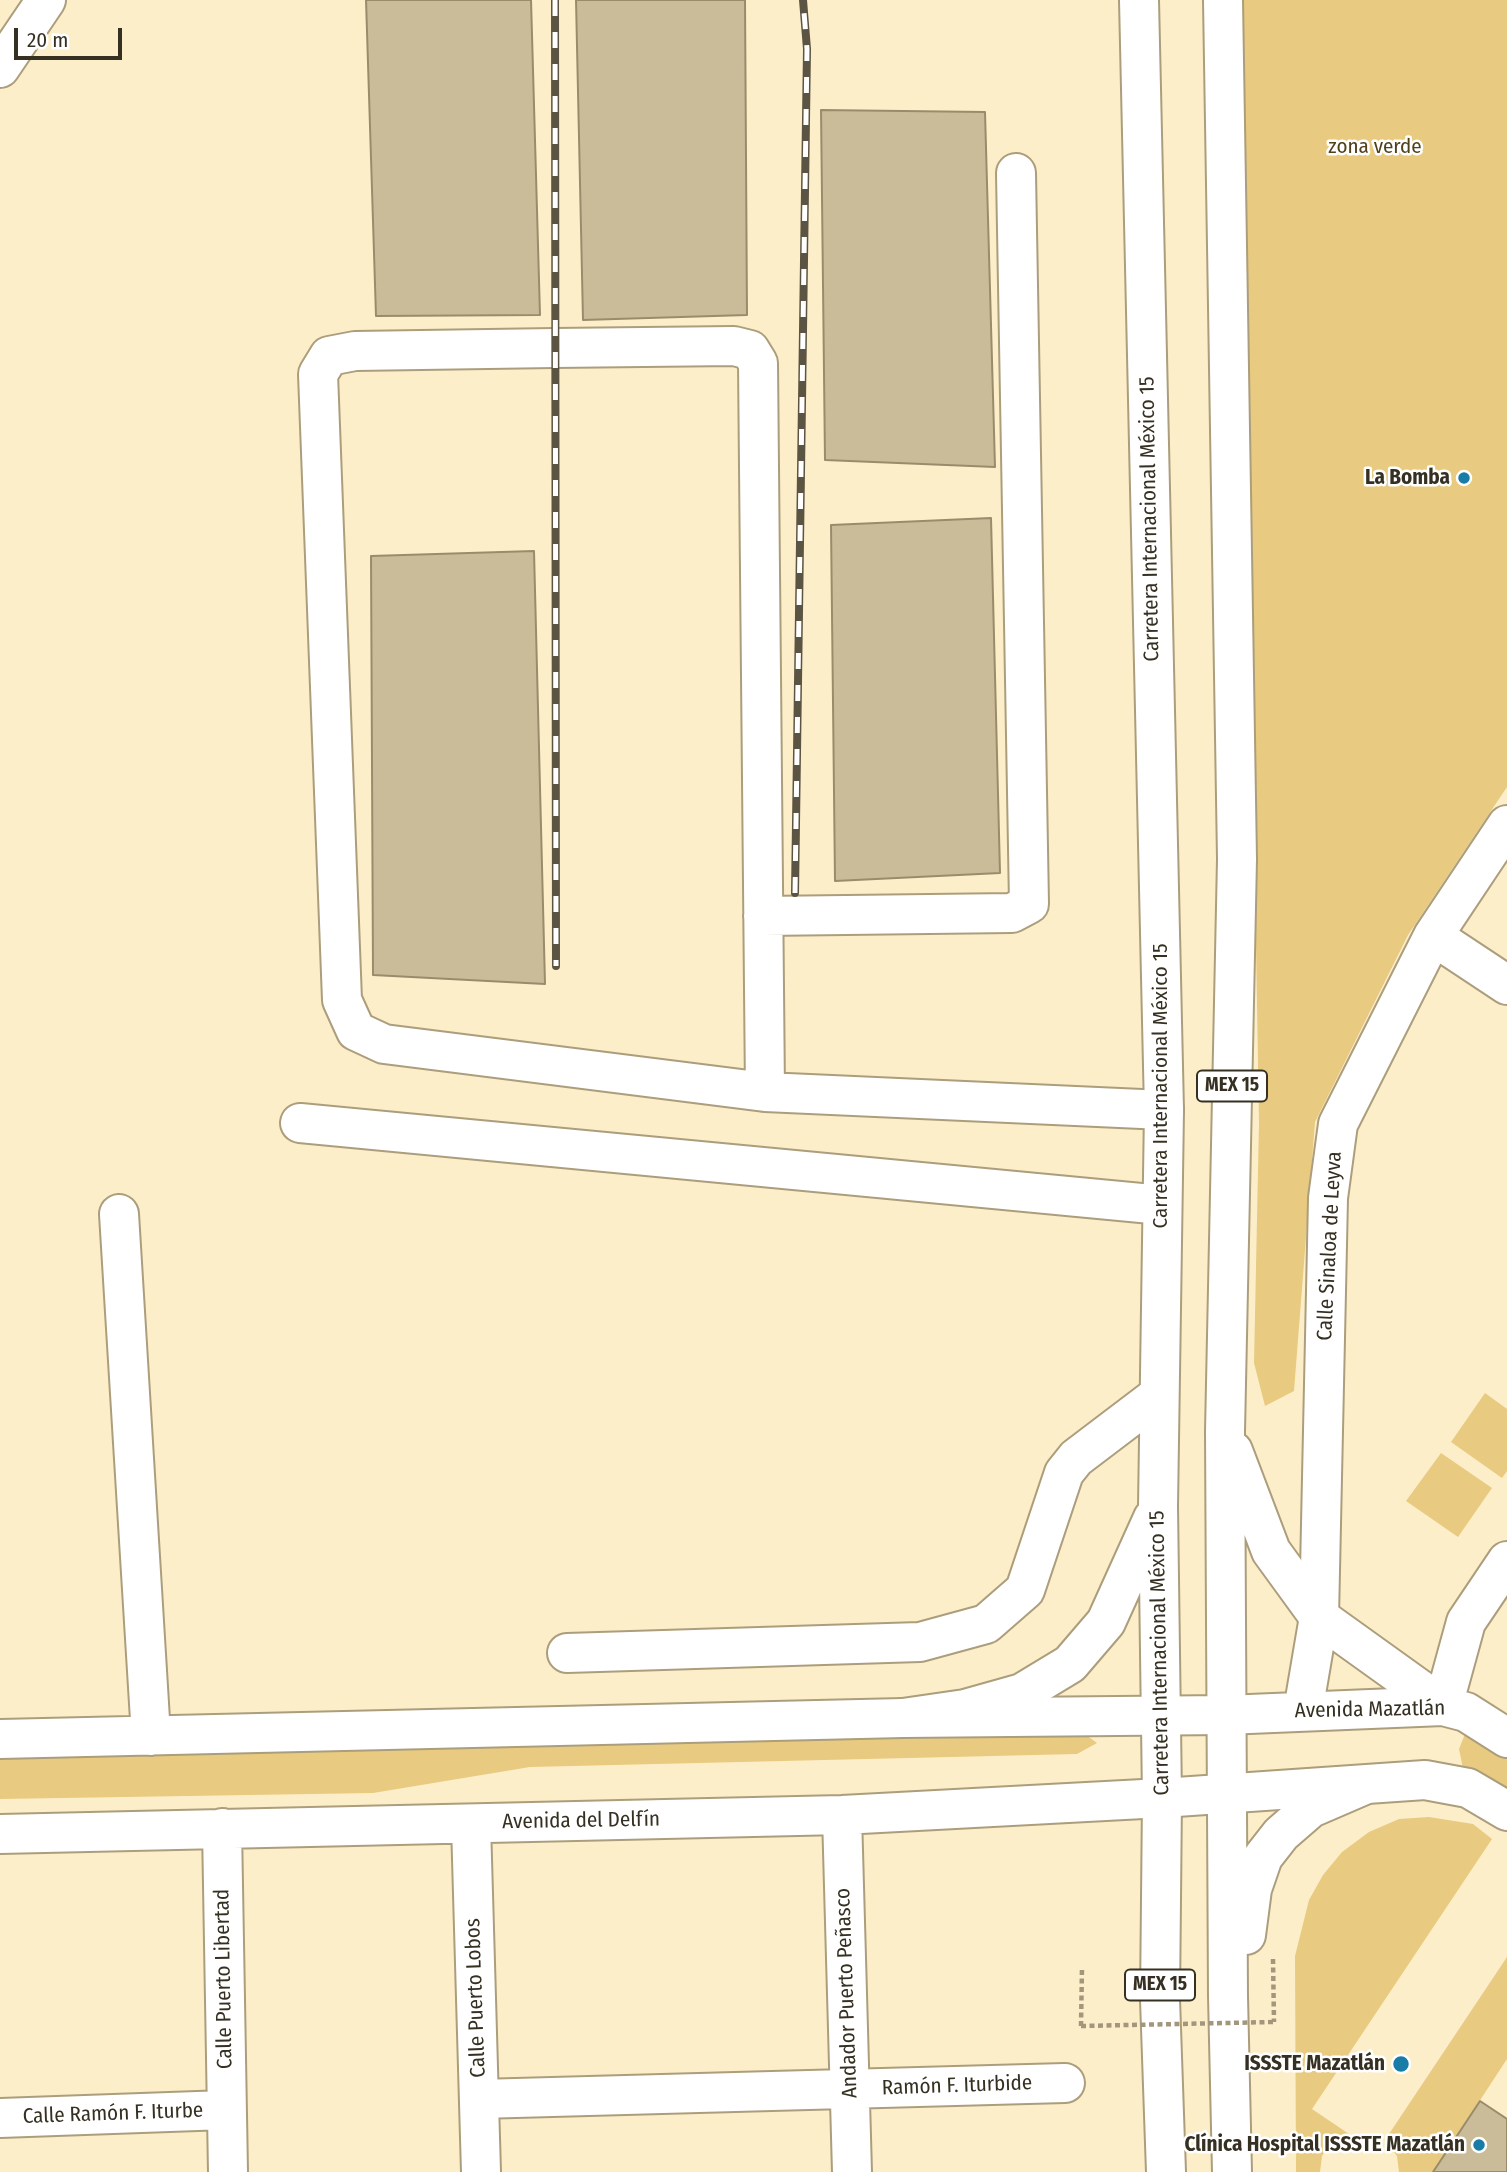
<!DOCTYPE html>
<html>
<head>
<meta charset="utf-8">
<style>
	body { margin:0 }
	#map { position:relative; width:1507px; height:2172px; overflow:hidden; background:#fdeeca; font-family:"Fira Sans Condensed",sans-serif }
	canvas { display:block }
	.scale { position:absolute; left:14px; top:28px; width:108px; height:32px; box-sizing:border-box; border:4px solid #363022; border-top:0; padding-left:9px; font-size:21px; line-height:24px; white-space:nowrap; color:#363022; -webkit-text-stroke:5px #fff; paint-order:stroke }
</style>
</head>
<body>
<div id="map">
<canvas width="1507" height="2172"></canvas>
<div class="scale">20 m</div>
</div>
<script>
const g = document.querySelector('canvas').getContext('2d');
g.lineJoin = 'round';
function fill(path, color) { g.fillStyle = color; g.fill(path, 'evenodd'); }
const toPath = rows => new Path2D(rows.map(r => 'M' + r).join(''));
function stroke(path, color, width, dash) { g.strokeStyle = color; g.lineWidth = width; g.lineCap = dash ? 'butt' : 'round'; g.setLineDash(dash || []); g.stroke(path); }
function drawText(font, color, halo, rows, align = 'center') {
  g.font = font + ' "Fira Sans Condensed",sans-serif'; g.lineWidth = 5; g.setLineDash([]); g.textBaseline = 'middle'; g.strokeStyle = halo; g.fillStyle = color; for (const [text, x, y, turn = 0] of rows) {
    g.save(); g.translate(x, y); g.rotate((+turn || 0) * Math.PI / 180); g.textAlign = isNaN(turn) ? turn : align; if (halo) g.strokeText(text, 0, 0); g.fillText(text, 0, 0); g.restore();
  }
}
fill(toPath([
	[1240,0,1507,0,1507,787,1408,935,1315,1122,1294,1391,1265,1406,1254,1363,1259,1122],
	[1485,1393,1507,1409,1507,1471,1502,1478,1451,1442],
	[1441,1453,1492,1488,1458,1537,1406,1501],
	[1467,1729,1507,1755,1507,1806,1465,1778,1459,1749],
	[1082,1732,1097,1743,1077,1754,530,1767,373,1793,0,1799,0,1754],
	[1429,1817,1473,1824,1492,1839,1312,2109,1349,2134,1329,2146,1322,2156,1320,2172,1296,2172,1295,1956,1309,1900,1323,1875,1342,1852,1369,1832,1399,1819],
	[1507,1957,1507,2059,1433,2172,1399,2172,1397,2156,1385,2140]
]), '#e8ca80');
const building = toPath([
	[366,0,531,0,540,315,376,316,366,0],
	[576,0,745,0,747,315,583,320,576,0],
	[821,110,985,112,995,467,825,460,821,110],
	[991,518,1000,873,835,881,831,525,991,518],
	[534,551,545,984,373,975,371,556,534,551],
	[1480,2101,1507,2119,1507,2172,1433,2172,1480,2101]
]);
fill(building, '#cabc99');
stroke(building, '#9a8c6b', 2);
const minor = toPath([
	[0,68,46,0],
	[763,916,1012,913,1029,904,1016,173],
	[1433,936,1507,985],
	[765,1092,758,363,750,350,734,346,554,348,355,351,329,356,318,374,342,1000,356,1031,384,1044,765,1092,1164,1110],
	[300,1123,1162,1205],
	[119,1214,151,1736],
	[567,1653,920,1642,986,1624,1025,1590,1064,1473,1076,1458,1159,1395],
	[1443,1706,1466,1622,1507,1561],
	[1303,1711,1319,1617,1328,1198,1338,1124,1433,936,1507,825],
	[0,1739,903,1718,1225,1715,1443,1706,1466,1712,1507,1738],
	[842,1815,852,2172],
	[471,1824,481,2172],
	[222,1828,228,2172],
	[0,1834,842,1815,1162,1798,1425,1780,1468,1788,1507,1811],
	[479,2099,1065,2083],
	[0,2118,226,2110]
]);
const major = toPath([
	[1139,0,1164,1110,1158,1506,1162,1798,1160,1999,1166,2172],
	[1223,0,1237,859,1225,1431,1228,1996,1232,2172],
	[1233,1451,1271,1551,1319,1617,1443,1706],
	[903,1718,965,1709,1022,1693,1070,1664,1106,1622,1153,1518],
	[1246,1935,1252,1889,1263,1857,1281,1834,1311,1808,1362,1786]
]);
stroke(minor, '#ac9e7c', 42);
stroke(major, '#ac9e7c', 42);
stroke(toPath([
	[1273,1959,1274,2022],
	[1081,2026,1082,1968]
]), '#a2977d', 4.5, [5, 3.5]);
stroke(minor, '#fff', 38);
stroke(major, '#fff', 38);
const rail = toPath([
	[555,0,556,966],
	[795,893,807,49,803,0]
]);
stroke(rail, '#5c5442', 8);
stroke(rail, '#fff', 5, [16]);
stroke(toPath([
	[1081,2026,1274,2022]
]), '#a2977d', 4.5, [5, 3.5]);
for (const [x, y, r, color] of [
	[1464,478,7,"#197ca7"],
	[1401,2064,9,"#197ca7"],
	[1479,2145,7,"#197ca7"]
]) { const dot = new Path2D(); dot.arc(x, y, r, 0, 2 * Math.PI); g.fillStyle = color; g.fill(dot); stroke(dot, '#fff', 2.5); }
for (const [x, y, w] of [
	[1232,1086,70],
	[1160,1985,70]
]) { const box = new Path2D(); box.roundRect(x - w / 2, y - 15.5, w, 31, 5); g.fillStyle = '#fff'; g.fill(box); stroke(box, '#363022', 2); }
drawText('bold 19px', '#363022', null, [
	["MEX 15",1232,1086],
	["MEX 15",1160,1985]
]);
drawText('21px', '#50411b', '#fff', [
	["zona verde",1375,147]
]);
drawText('bold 21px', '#363022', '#fff', [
	["La Bomba",1450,478],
	["ISSSTE Mazatlán",1385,2064],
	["Clínica Hospital ISSSTE Mazatlán",1465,2145]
], 'right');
drawText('21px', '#363022', '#fff', [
	["Carretera Internacional México 15",1150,519,-91],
	["Carretera Internacional México 15",1161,1086,-90],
	["Calle Sinaloa de Leyva",1330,1246,-87],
	["Carretera Internacional México 15",1160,1653,-91],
	["Avenida Mazatlán",1370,1710,-1],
	["Avenida del Delfín",581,1821,-1],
	["Calle Puerto Libertad",224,1979,-91],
	["Andador Puerto Peñasco",847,1993,-92],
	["Calle Puerto Lobos",476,1998,-92],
	["Ramón F. Iturbide",957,2086,-2],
	["Calle Ramón F. Iturbe",113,2114,-2]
]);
</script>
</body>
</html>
